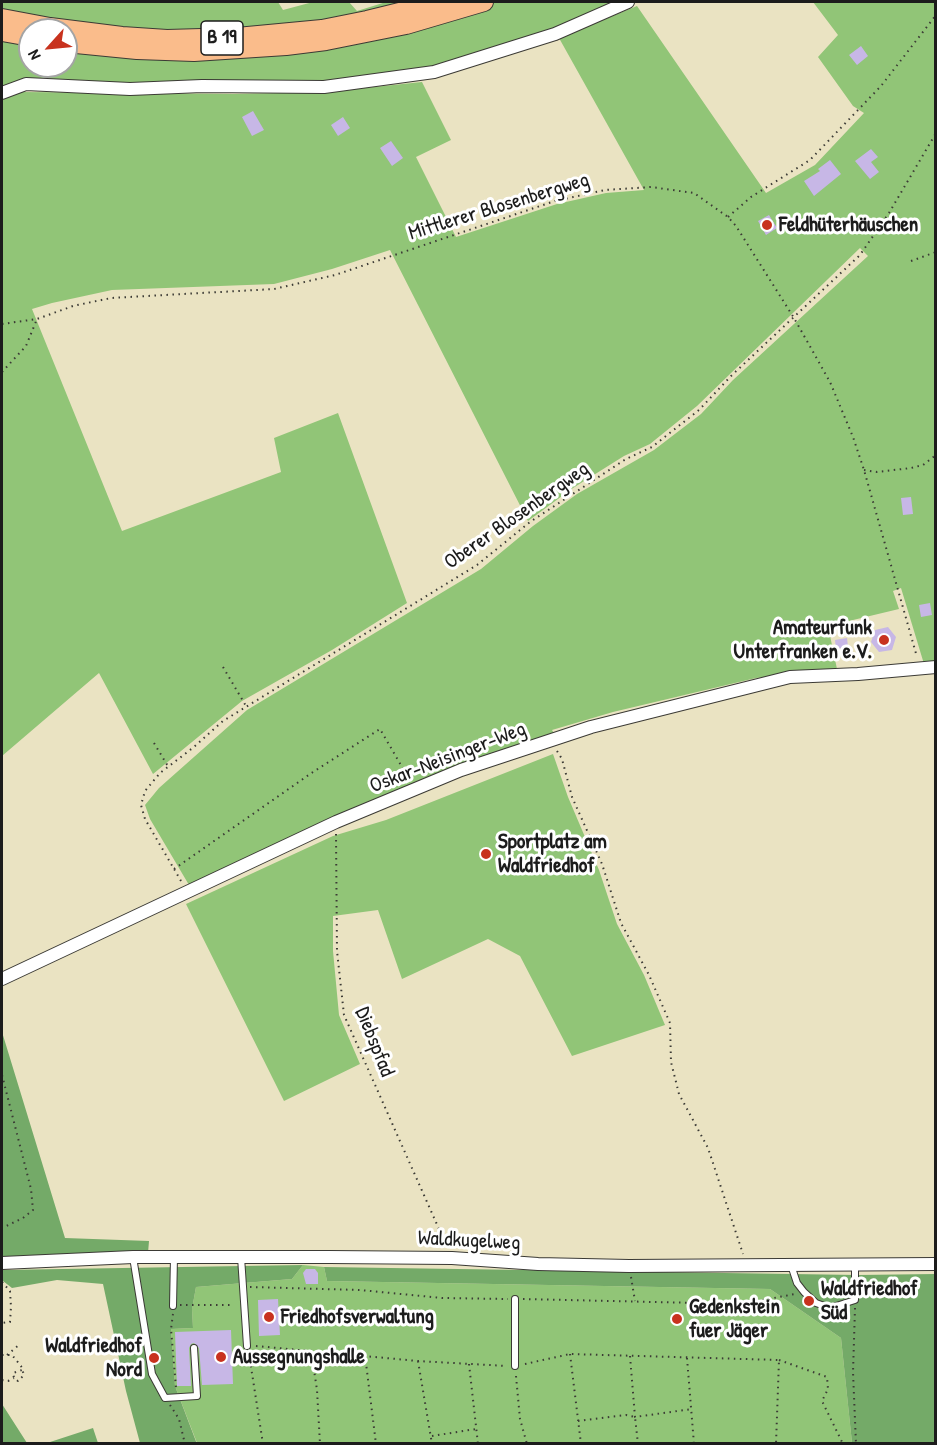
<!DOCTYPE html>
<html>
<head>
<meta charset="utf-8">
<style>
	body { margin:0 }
	#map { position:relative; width:937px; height:1445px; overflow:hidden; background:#eae3c2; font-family:"Patrick Hand",sans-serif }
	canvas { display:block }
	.frame { position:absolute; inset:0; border:3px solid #1c1c1c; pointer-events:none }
	.north { position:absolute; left:18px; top:18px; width:60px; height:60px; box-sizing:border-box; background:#fff; border:2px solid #a4a4a4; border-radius:50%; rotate:243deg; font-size:16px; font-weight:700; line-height:24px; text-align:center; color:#1c1c1c }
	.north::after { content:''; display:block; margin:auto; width:21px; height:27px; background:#c8321e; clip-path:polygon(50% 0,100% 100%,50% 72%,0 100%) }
</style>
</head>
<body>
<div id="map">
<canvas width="937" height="1445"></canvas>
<div class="frame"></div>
<div class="north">N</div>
</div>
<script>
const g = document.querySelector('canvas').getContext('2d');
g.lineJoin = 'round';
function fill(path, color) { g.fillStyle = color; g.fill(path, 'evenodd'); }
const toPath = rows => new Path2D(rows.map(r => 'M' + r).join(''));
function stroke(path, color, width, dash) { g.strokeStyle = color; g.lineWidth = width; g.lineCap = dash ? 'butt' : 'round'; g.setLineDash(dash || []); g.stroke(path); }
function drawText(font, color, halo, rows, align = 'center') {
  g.font = font + ' "Patrick Hand",sans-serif'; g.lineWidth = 6; g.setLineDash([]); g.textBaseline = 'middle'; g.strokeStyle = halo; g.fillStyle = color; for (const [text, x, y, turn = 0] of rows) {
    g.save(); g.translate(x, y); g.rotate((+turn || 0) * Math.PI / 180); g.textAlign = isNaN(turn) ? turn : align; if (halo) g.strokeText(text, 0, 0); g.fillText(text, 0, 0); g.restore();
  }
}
fill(toPath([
	[2,2,278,2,283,10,313,2,349,2,357,11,386,2,616,2,550,32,427,71,319,86,21,83,22,92,234,94,326,92,422,82,451,140,416,157,456,237,557,204,606,193,644,190,559,38,637,6,766,193,815,165,864,113,853,106,818,57,838,35,813,2,935,2,935,663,924,664,901,588,893,591,899,609,828,626,837,669,756,678,613,712,552,730,555,735,189,885,150,819,145,805,159,788,247,710,481,569,533,526,577,494,654,450,701,414,733,380,868,256,860,248,697,406,650,444,624,456,573,488,528,521,390,250,332,269,274,284,112,290,52,303,32,309,122,531,281,472,274,438,338,413,407,603,332,650,242,701,153,774,99,673,2,756],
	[30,30,66,30,66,66,30,66],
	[553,754,568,797,599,870,617,924,644,975,665,1025,572,1056,520,956,488,939,402,979,378,910,333,916,333,951,339,1015,360,1064,284,1101,186,904,333,836,386,820],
	[303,1265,324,1267,327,1281,770,1289,841,1338,852,1443,197,1443,175,1386,171,1329,193,1328,192,1309,196,1287,292,1279]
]), '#91c577');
fill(toPath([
	[2,1032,65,1238,149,1241,148,1253,2,1257],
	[303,1265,292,1279,196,1287,192,1309,193,1328,171,1329,175,1386,197,1444,140,1443,126,1391,103,1284,57,1280,12,1288,3,1281,2,1277,2,1270],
	[324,1267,858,1275,935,1274,935,1443,852,1443,841,1338,770,1289,327,1281],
	[2,1404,27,1443,2,1443],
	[93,1428,98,1443,47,1443]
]), '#74aa68');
fill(toPath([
	[861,46,868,56,857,65,849,55],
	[253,111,264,130,252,136,242,117],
	[343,117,350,128,338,136,331,125],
	[391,141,403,158,392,166,380,148],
	[871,149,878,157,871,162,879,172,870,179,855,161],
	[830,160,841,174,814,196,804,181,820,171,818,169],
	[769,215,777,228,766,235,758,221],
	[911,497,913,514,903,515,901,498],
	[930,603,932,615,921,617,919,605],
	[888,627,896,637,892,650,879,652,871,642,875,630],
	[847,638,848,647,836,649,835,640],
	[306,1269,315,1269,318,1273,318,1284,306,1284,303,1273],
	[278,1299,280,1335,259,1336,258,1300],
	[231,1330,233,1384,202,1385,199,1348,194,1343,191,1344,189,1348,191,1386,177,1386,175,1332]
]), '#c7b7e6');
const lane = toPath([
	[133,1257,152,1374,165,1398,197,1396,194,1348],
	[241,1257,247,1346],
	[791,1265,797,1283,804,1292,816,1303,830,1308,855,1300,855,1266],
	[515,1299,515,1366],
	[173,1306,174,1257]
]);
const street = toPath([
	[2,93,26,84,130,89,202,86,324,87,434,72,555,34,628,2],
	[2,979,336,822,461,770,591,727,790,677,858,674,936,667],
	[2,1263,133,1257,330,1257,452,1258,538,1264,629,1266,936,1264]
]);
const primary = toPath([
	[2,18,50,27,122,36,167,39,237,37,322,29,367,20,440,2],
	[2,32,30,37],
	[66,43,137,50,194,52,286,46,326,41,406,25,484,2]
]);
stroke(lane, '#3b3a35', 8);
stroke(street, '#3b3a35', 14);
stroke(primary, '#3b3a35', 20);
stroke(toPath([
	[728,217,751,197,810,160,881,86,936,15],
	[911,261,936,252],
	[2,324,37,319,73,306,111,298,274,289,335,275,555,201,605,190,651,187,694,193,728,217,736,226,794,318,830,382,853,437,864,470,917,657],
	[2,372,26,346,37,319],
	[864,470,877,472,911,468,923,465,936,455],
	[223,667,246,706],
	[154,743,169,768],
	[557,751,562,759,572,797,602,864,621,923,649,975,670,1023,671,1062,679,1094,708,1148,743,1254],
	[336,834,337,951,344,1015,447,1247],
	[174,869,313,772,380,729,409,779],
	[181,881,145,819,141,805,145,791,160,773,194,747,223,721,477,565,530,522,626,459,652,447,699,410,731,376,860,255,889,213,936,133],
	[2,1075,31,1189,33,1210,23,1218,2,1228],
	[631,1277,635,1301],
	[2,1282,10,1291,11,1307,10,1322,2,1323],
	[250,1287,360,1290,442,1298,508,1299],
	[523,1299,742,1304,795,1294],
	[180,1305,234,1305],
	[855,1308,853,1372,856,1444],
	[173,1314,171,1329,176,1388],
	[256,1346,418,1361,507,1366],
	[311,1350,317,1390,320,1444],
	[249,1354,263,1444],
	[570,1354,581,1444],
	[2,1355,12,1355,21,1366,24,1375,18,1381,14,1378,13,1373,22,1370],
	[7,1355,20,1344],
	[365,1355,376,1444],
	[630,1356,635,1417,692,1409],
	[687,1358,694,1444],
	[779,1360,827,1377,828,1389,822,1401,843,1444],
	[418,1361,432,1444],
	[469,1364,478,1444],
	[525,1364,570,1354,779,1360,776,1444],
	[516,1376,520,1419,527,1444],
	[2,1380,8,1381,14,1378],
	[170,1405,179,1419,185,1444],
	[578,1421,626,1415,635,1417,638,1444],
	[432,1436,476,1429]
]), '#3b3a35', 2, [1.5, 4.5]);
stroke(lane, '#fff', 6);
stroke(street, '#fff', 12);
stroke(primary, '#fabc8b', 18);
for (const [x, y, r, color] of [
	[767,225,6,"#c8321e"],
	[884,640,6,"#c8321e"],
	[486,854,6,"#c8321e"],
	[809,1301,6,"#c8321e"],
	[269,1317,6,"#c8321e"],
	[677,1319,6,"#c8321e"],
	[221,1357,6,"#c8321e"],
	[154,1358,6,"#c8321e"]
]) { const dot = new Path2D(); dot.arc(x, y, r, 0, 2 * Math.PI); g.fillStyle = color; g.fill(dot); stroke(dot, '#fff', 2); }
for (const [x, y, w] of [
	[222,38,42]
]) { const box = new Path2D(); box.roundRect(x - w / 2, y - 17, w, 34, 4.5); g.fillStyle = '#fff'; g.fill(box); stroke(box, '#1c1c1c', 1.5); }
drawText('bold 20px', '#1c1c1c', null, [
	["B 19",222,38]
]);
drawText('21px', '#1c1c1c', '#fff', [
	["Mittlerer Blosenbergweg",499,207,-17],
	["Oberer Blosenbergweg",517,516,-35],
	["Oskar-Neisinger-Weg",448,758,-21],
	["Diebspfad",374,1042,68],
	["Waldkugelweg",469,1241,3]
]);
drawText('bold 21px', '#1c1c1c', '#fff', [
	["Feldhüterhäuschen",779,225],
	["Amateurfunk",872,628,"right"],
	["Unterfranken e.V.",872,652,"right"],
	["Sportplatz am",498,842],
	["Waldfriedhof",498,866],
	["Waldfriedhof",821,1289],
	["Süd",821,1313],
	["Gedenkstein",689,1307],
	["fuer Jäger",689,1331],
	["Friedhofsverwaltung",281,1317],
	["Waldfriedhof",142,1346,"right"],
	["Nord",142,1370,"right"],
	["Aussegnungshalle",233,1357]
], 'left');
</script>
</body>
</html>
